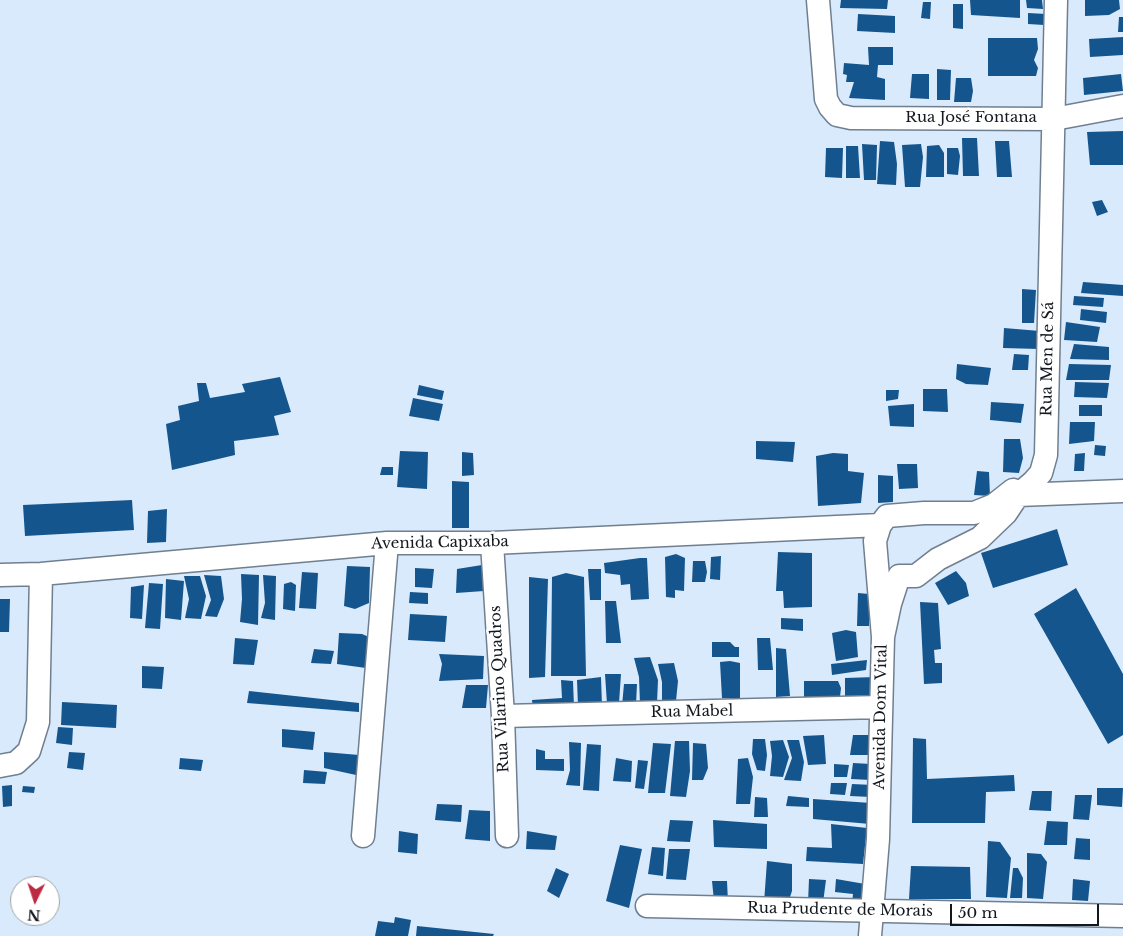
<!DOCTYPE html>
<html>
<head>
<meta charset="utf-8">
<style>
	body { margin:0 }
	#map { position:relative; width:1123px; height:936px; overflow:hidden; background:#d9eafc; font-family:"Libre Baskerville",serif }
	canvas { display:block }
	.north { position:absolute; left:10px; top:876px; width:50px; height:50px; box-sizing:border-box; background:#fff; border:1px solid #a0a3a5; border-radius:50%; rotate:184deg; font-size:14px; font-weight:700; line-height:20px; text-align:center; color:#12181e }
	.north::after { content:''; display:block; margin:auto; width:18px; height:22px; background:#bc2b42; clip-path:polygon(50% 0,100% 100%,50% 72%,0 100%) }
	.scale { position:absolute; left:950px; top:904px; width:149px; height:22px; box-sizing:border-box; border:2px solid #12181e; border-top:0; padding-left:6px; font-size:15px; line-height:18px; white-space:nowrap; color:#12181e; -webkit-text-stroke:4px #fff; paint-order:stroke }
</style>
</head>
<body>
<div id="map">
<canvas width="1123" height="936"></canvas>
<div class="north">N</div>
<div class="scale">50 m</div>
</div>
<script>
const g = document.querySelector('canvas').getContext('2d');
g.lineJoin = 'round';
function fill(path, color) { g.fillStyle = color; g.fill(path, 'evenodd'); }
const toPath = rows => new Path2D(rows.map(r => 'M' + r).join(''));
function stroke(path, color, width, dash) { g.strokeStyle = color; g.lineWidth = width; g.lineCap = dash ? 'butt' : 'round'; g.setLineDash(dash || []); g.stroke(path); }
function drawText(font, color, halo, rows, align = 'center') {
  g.font = font + ' "Libre Baskerville",serif'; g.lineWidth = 5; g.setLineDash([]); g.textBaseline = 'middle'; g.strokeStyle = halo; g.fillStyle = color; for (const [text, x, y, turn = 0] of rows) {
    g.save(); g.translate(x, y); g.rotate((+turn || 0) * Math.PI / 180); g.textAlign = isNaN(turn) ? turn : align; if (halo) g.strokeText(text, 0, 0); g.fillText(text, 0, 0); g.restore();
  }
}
fill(toPath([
	[841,0,888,0,887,9,840,8],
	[970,0,1020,0,1020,18,971,15],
	[1026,0,1042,0,1043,9,1027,8],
	[1085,0,1119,0,1120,9,1109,15,1085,16],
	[923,2,931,2,930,19,921,18],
	[953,4,963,4,963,29,953,28],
	[1028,13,1046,14,1044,25,1028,24],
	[858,14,895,16,895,33,857,31],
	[1119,17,1123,17,1123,32,1118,32],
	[1123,37,1123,55,1090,57,1089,39],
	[988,38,1037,38,1038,49,1034,60,1038,68,1036,76,988,76],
	[868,47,893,47,893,65,878,65,877,77,885,79,885,100,849,98,854,82,846,82,847,75,843,74,844,63,869,65],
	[937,69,951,70,950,100,937,100],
	[912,74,929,74,929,99,910,98],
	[1121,74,1123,91,1084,95,1083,78],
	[956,78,971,78,973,91,971,102,954,102],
	[1123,131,1123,165,1090,165,1087,132],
	[962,138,977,138,979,176,963,176],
	[880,141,894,142,897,164,896,185,877,184],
	[995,141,1009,141,1012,177,997,177],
	[862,144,877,145,876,180,864,180],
	[921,144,923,157,920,187,905,187,902,145],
	[939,145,944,153,944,177,926,177,927,146],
	[846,146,858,146,860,178,846,178],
	[826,148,843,148,842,178,825,177],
	[947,148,958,148,960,156,958,175,947,174],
	[1102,200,1108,212,1097,216,1092,202],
	[1083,282,1123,285,1123,296,1081,293],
	[1022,289,1036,290,1034,323,1022,323],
	[1074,296,1104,298,1103,307,1073,305],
	[1081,309,1107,312,1106,323,1080,320],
	[1066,322,1100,327,1097,342,1064,340],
	[1004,328,1040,331,1039,349,1003,348],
	[1074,344,1109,347,1109,360,1070,359],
	[1014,354,1029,355,1028,370,1012,370],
	[957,364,991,368,988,385,966,384,956,379],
	[1069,364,1111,365,1109,380,1066,380],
	[280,377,291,412,274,416,279,435,234,441,235,455,172,470,166,424,180,420,178,406,199,401,197,383,206,383,210,398,245,392,242,384],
	[1075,382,1109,383,1107,398,1074,397],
	[419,385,444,391,442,400,417,395],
	[923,389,947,389,948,412,923,411],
	[886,390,899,390,898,399,886,401],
	[413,398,443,404,439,421,409,416],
	[991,402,1024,404,1021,423,990,420],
	[914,404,914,427,890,426,888,406],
	[1079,405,1102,405,1102,416,1079,416],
	[1070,422,1095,422,1094,441,1069,444],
	[1004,439,1020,439,1023,458,1019,473,1003,472],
	[756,441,795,442,793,462,756,459],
	[1095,445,1106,446,1105,456,1094,455],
	[400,451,428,452,427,489,397,487],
	[462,452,473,453,474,475,462,476],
	[833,453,848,454,848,471,864,473,861,503,818,506,816,456],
	[1085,453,1084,471,1074,471,1075,454],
	[897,464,917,464,918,488,899,489],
	[382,467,393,467,393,475,380,475],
	[977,471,989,472,990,496,974,495],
	[878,475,893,476,893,502,878,503],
	[452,481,469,482,469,528,452,528],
	[132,500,134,530,25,536,23,505],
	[167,509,166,542,147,543,148,511],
	[1057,529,1068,565,993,588,981,553],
	[778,552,812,553,812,607,784,608,783,591,776,591],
	[676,554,685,558,684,591,675,590,675,598,666,597,665,557],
	[721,556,720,580,710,579,711,557],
	[640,558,647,558,649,599,631,600,630,584,621,585,620,575,605,573,604,563],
	[693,561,705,561,707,572,705,582,692,582],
	[482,565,484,591,456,593,457,569],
	[347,566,370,567,369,603,355,609,344,606],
	[415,568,434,569,432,588,415,587],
	[588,569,601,569,601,600,590,600],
	[956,571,966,583,969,596,948,605,935,583],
	[302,572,318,573,316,609,299,608],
	[566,573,584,577,586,676,551,676,552,577],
	[241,574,259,575,258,625,240,622,242,599],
	[204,575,221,576,224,599,217,617,205,616,211,600],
	[263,575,276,576,275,620,261,618,265,603],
	[184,576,200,576,206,596,201,619,185,618,189,599],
	[529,577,548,579,545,677,529,678],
	[166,579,184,581,181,620,165,618],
	[291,582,296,585,295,611,283,609,284,584],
	[149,583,163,584,160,629,145,628],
	[144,585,142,619,130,618,131,587],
	[1076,588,1123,674,1123,735,1108,744,1034,614],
	[410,592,428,593,428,604,409,603],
	[858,593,869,594,869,626,857,626],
	[0,599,10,599,9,632,0,632],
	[605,601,616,601,621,643,606,643],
	[920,602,938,603,941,649,934,650,935,663,942,663,942,683,924,684],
	[410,614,447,616,445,642,408,640],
	[781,618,803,619,803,631,781,629],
	[846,630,856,632,858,657,836,661,832,633],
	[339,633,362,634,369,637,366,668,337,664],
	[235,638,258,640,254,665,233,664],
	[757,638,770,638,773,670,758,670],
	[712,642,730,642,735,647,739,647,739,657,712,657],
	[776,648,786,649,790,696,776,697],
	[314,649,334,651,331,664,311,663],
	[439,654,484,656,483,679,439,681,442,664],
	[650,657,658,680,657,703,640,704,639,677,634,658],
	[867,660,866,670,832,675,831,664],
	[730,661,740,663,740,698,722,698,720,662],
	[674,663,678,681,676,701,662,701,662,682,658,664],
	[142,666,164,667,162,689,142,688],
	[605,674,621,674,619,703,607,704],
	[601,677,602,706,578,707,577,680],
	[875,677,874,700,845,701,845,678],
	[561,680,573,681,574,707,533,709,532,700,562,698],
	[804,681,838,681,841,688,840,697,827,696,826,701,804,700],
	[624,684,637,684,636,705,622,706],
	[466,685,488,685,486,708,462,708],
	[249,691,359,703,359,712,247,703],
	[62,702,117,705,116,728,61,725],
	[58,727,73,728,72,745,56,743],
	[282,729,315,732,313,750,282,747],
	[824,735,826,764,808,765,803,736],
	[853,735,871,735,870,755,850,755],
	[913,738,926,739,927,779,1014,775,1015,791,986,792,985,823,912,823],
	[753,739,765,739,767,755,765,771,757,770,752,754],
	[783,740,789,757,783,777,770,776,772,756,770,741],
	[787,740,799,740,804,762,801,781,784,780,792,758],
	[675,741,689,741,690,771,686,797,670,796],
	[569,742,581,743,580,786,566,785,570,770],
	[653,743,671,744,665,793,648,793],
	[693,743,706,744,708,768,703,780,692,780],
	[587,744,601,745,599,791,583,790],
	[536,749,545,751,545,759,564,759,564,771,536,770],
	[69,752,85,753,83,770,67,768],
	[324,752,359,755,356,775,324,768],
	[180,758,203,760,201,771,179,769],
	[616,758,632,761,631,782,613,781],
	[748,758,753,777,750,804,736,804,738,759],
	[638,760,648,761,644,789,635,788],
	[853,763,871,764,871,780,851,779],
	[834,764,849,765,847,777,834,777],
	[304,770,327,772,325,784,303,783],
	[831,783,847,783,845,795,830,794],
	[852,784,873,785,871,797,850,796],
	[12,785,12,806,3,807,2,786],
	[23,786,35,787,34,793,22,792],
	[1097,788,1123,788,1122,807,1097,805],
	[1032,791,1052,791,1051,811,1029,810],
	[1075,795,1092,795,1089,820,1073,819],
	[788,796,809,798,809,807,786,806],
	[755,797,767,798,768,817,754,817],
	[813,799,871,803,870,824,813,819],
	[437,804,462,805,461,822,435,820],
	[469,810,490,811,490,841,465,839],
	[670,820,693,821,690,842,667,841],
	[713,820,767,824,767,849,714,847],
	[1047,821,1068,822,1067,845,1044,845],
	[831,824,867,828,863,864,806,861,807,847,832,848],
	[399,831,418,834,417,854,398,852],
	[527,831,557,836,555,850,526,849],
	[1076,838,1090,839,1090,860,1074,859],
	[988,841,1000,842,1011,858,1007,898,986,897],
	[620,845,642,849,629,908,606,901],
	[652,847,665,848,663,876,648,874],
	[669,849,690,849,686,880,666,879],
	[1027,853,1041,854,1047,862,1043,899,1027,898],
	[767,861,792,864,792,891,788,903,764,903],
	[911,866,970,867,971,899,909,899],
	[556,868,569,874,559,898,547,891],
	[1013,868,1018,868,1023,878,1022,898,1010,898],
	[809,879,826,880,823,903,808,903],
	[836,879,865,884,862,903,852,903,853,894,835,892],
	[1073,879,1090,881,1088,901,1072,900],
	[712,881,727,881,728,902,714,901],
	[395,917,411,920,408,936,375,936,378,921,394,923],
	[417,926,494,934,493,936,416,936]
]), '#14558e');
const street = toPath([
	[818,0,826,99,830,107,837,115,851,118,1054,119,1123,106],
	[1018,495,1123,491],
	[492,543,503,716,507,836],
	[0,575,41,574,387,543,492,543,880,525],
	[883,637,890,604,899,576,916,576,938,559,980,538,1006,513,1018,495,1033,482,1041,473,1046,455,1056,0],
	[503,716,881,707],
	[0,766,16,763,29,751,38,722,41,574],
	[363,836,387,543],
	[647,906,1123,916],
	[870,936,878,839,883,637,875,541,880,525,887,516,924,513,974,513,994,505,1013,490]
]);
stroke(street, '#707f8f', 25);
stroke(street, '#fff', 22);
drawText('15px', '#12181e', '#fff', [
	["Rua José Fontana",971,118],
	["Rua Men de Sá",1048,359,-89],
	["Avenida Capixaba",440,543,-1],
	["Rua Vilarino Quadros",500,689,-93],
	["Rua Mabel",692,712,-1],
	["Avenida Dom Vital",881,717,-89],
	["Rua Prudente de Morais",840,910,1]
]);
</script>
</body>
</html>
